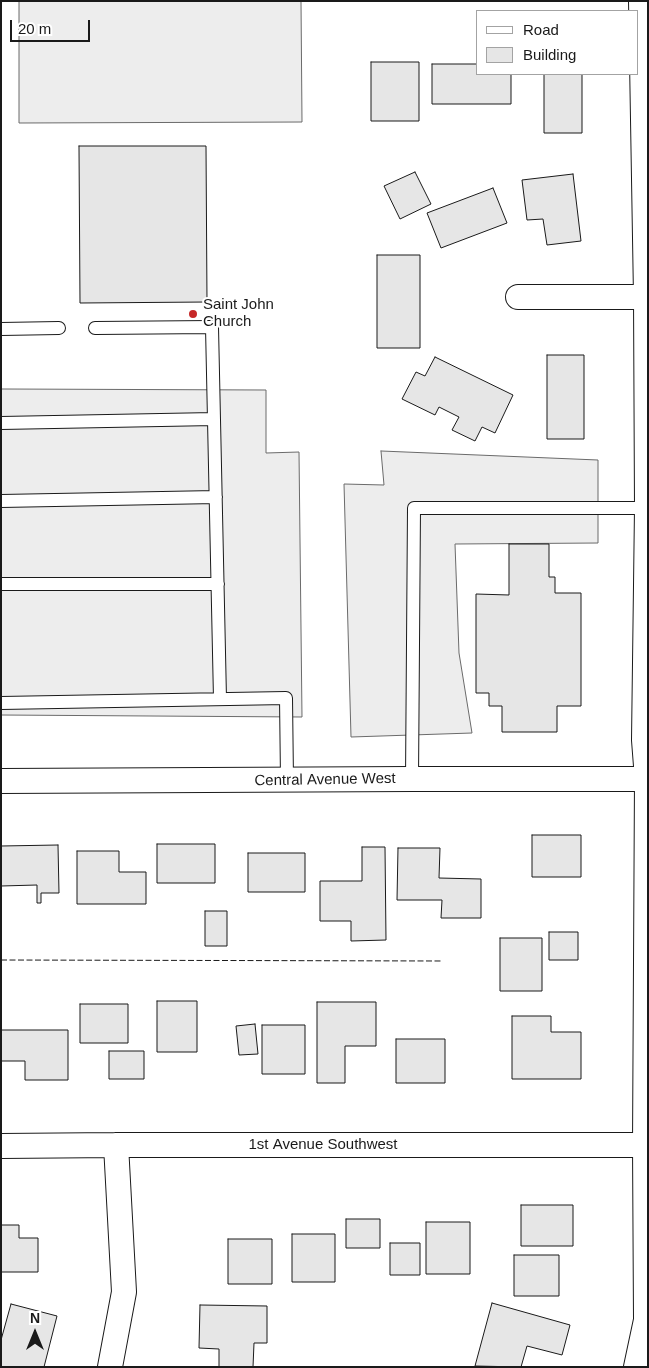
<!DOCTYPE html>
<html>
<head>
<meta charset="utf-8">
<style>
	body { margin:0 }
	#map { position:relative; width:649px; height:1368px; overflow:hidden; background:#fff; font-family:Helvetica,sans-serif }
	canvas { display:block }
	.frame { position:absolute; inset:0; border:2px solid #1a1a1a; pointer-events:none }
	.legend { position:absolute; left:476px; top:10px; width:162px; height:65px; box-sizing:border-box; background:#fff; border:1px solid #a3a3a3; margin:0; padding:6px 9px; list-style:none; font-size:15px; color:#1a1a1a }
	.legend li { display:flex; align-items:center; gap:10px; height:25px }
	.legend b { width:25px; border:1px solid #a3a3a3 }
	.north { position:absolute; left:10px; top:1308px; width:50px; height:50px; -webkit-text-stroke:4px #fff; paint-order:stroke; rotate:0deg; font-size:14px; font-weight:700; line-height:20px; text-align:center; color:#1a1a1a }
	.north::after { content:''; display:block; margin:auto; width:18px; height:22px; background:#1a1a1a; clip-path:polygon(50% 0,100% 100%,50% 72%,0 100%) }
	.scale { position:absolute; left:10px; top:20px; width:80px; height:22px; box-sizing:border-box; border:2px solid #1a1a1a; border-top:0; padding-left:6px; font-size:15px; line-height:18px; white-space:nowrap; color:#1a1a1a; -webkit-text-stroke:4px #fff; paint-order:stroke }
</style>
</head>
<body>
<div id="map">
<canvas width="649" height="1368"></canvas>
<div class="frame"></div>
<ul class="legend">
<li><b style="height:6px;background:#fff"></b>Road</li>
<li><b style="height:14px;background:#e6e6e6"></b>Building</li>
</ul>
<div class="north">N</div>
<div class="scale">20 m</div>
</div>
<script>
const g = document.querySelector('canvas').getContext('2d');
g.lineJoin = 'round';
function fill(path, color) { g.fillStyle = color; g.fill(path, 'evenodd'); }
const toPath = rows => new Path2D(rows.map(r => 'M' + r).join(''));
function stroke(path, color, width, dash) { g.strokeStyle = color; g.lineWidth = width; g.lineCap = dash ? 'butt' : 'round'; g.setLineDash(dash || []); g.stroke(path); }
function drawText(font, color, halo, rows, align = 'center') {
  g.font = font + ' Helvetica,sans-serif'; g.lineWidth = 4; g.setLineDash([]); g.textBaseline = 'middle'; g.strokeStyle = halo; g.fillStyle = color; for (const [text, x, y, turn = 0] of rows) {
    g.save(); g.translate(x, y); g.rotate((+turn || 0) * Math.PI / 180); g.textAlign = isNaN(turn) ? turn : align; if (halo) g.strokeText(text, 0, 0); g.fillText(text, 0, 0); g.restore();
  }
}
const parking = toPath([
	[19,1,301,1,302,122,19,123,19,1],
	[1,389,266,390,266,453,299,452,302,717,1,715,1,389],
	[381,451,598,460,598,543,455,544,459,653,472,733,351,737,344,484,384,485,381,451]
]);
fill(parking, '#ededed');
stroke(parking, '#6a6a6a', 1);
const building = toPath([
	[371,62,419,62,419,121,371,121,371,62],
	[432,64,478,64,478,74,511,74,511,104,432,104,432,64],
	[544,74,582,74,582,133,544,133,544,74],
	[79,146,206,146,207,302,80,303,79,146],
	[415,172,431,204,400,219,384,186,415,172],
	[573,174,581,241,547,245,543,219,527,220,522,180,573,174],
	[493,188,507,223,441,248,427,213,493,188],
	[377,255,420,255,420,348,377,348,377,255],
	[547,355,584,355,584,439,547,439,547,355],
	[435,357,513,395,495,433,482,427,475,441,452,430,459,417,439,407,435,415,402,399,416,372,425,376,435,357],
	[509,544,549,544,549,577,555,577,555,593,581,593,581,706,557,706,557,732,502,732,502,706,489,706,489,693,476,693,476,594,509,595,509,544],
	[532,835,581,835,581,877,532,877,532,835],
	[157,844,215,844,215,883,157,883,157,844],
	[58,845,59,893,41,893,41,903,37,903,37,885,1,886,1,846,58,845],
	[362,847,385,847,386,940,351,941,351,921,320,921,320,881,362,881,362,847],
	[398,848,440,848,439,878,481,879,481,918,441,918,442,900,397,900,398,848],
	[77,851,119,851,119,872,146,872,146,904,77,904,77,851],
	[248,853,305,853,305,892,248,892,248,853],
	[205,911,227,911,227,946,205,946,205,911],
	[549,932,578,932,578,960,549,960,549,932],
	[500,938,542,938,542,991,500,991,500,938],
	[157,1001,197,1001,197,1052,157,1052,157,1001],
	[317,1002,376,1002,376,1046,345,1046,345,1083,317,1083,317,1002],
	[80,1004,128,1004,128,1043,80,1043,80,1004],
	[512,1016,551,1016,551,1032,581,1032,581,1079,512,1079,512,1016],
	[255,1024,258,1054,239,1055,236,1026,255,1024],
	[262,1025,305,1025,305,1074,262,1074,262,1025],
	[1,1030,68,1030,68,1080,25,1080,25,1061,1,1061,1,1030],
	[396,1039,445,1039,445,1083,396,1083,396,1039],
	[109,1051,144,1051,144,1079,109,1079,109,1051],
	[521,1205,573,1205,573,1246,521,1246,521,1205],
	[346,1219,380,1219,380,1248,346,1248,346,1219],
	[426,1222,470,1222,470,1274,426,1274,426,1222],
	[1,1225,19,1225,19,1238,38,1238,38,1272,1,1272,1,1225],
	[292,1234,335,1234,335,1282,292,1282,292,1234],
	[228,1239,272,1239,272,1284,228,1284,228,1239],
	[390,1243,420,1243,420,1275,390,1275,390,1243],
	[514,1255,559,1255,559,1296,514,1296,514,1255],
	[492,1303,570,1325,562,1355,527,1346,521,1367,475,1366,492,1303],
	[11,1304,57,1316,44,1367,1,1367,1,1340,11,1304],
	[200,1305,267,1306,267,1343,254,1343,253,1367,219,1367,219,1349,199,1348,200,1305]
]);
fill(building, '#e6e6e6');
stroke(building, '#1a1a1a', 1);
const service = toPath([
	[95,328,212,327,220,699],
	[1,329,59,328],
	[1,423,214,419],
	[1,501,216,497],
	[1,584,218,584],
	[1,703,286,698,287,780],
	[412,779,414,508,647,508]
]);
const minor = toPath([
	[518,297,646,297],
	[1,781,412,779,648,779],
	[1,1146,116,1145,645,1145],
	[110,1367,124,1292,116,1145],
	[636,1367,646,1320,645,1145,647,779,644,740,647,508,646,297,641,1]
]);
stroke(service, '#1a1a1a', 14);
stroke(minor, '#1a1a1a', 26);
stroke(service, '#fff', 12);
stroke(minor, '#fff', 24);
stroke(toPath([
	[1,960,442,961]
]), '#1a1a1a', 1, [6, 2.5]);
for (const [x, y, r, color] of [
	[193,314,5,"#c62828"]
]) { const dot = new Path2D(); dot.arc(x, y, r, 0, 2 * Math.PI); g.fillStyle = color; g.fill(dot); stroke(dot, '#fff', 2); }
drawText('15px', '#1a1a1a', '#fff', [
	["Saint John",203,305],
	["Church",203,322]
], 'left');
drawText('15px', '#1a1a1a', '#fff', [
	["Central Avenue West",325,780,-1],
	["1st Avenue Southwest",323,1145]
]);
</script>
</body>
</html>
